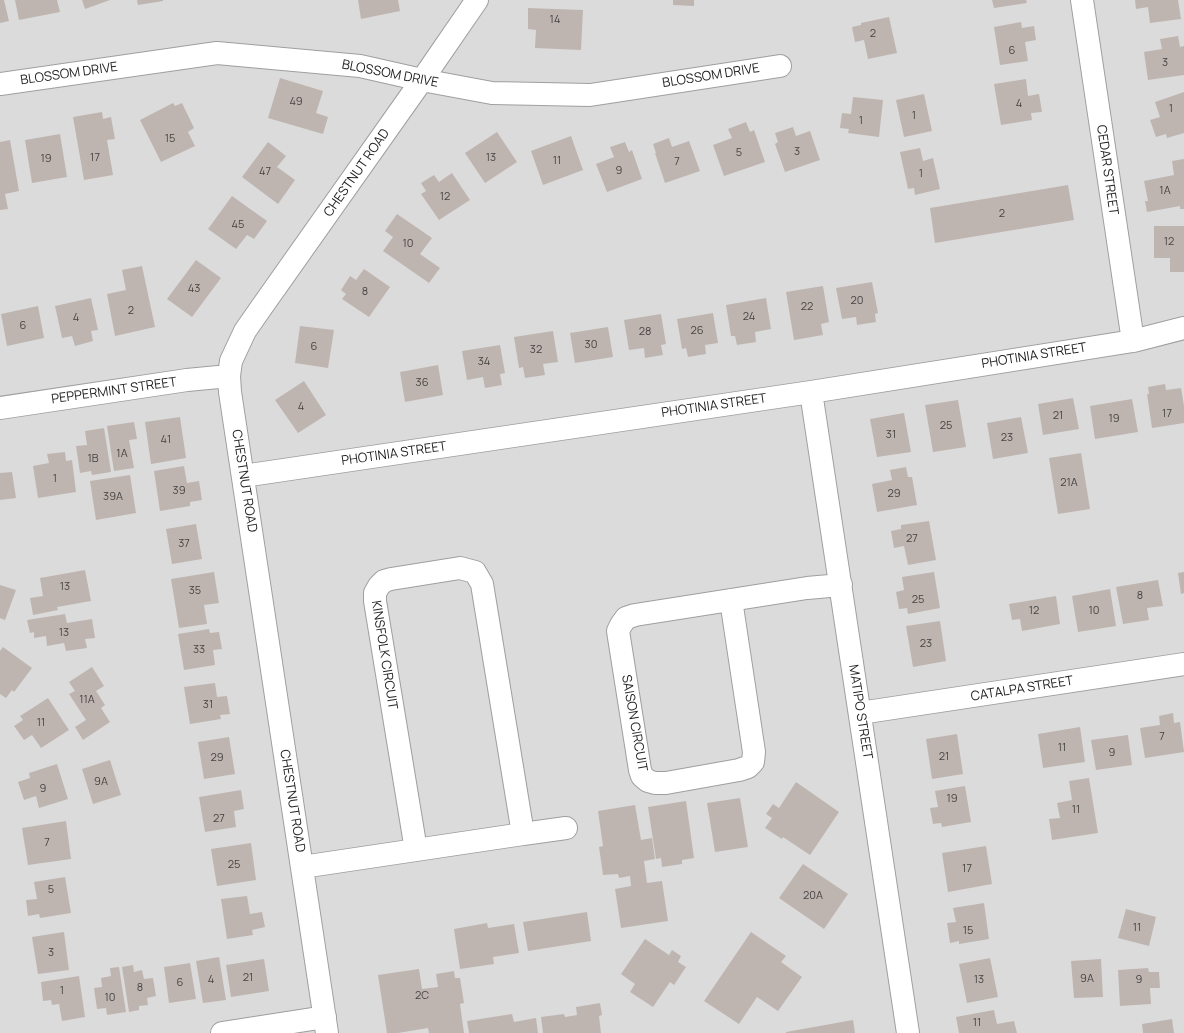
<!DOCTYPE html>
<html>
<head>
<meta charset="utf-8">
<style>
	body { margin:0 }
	canvas { display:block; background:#eeeae4 }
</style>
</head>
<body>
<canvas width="1184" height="1033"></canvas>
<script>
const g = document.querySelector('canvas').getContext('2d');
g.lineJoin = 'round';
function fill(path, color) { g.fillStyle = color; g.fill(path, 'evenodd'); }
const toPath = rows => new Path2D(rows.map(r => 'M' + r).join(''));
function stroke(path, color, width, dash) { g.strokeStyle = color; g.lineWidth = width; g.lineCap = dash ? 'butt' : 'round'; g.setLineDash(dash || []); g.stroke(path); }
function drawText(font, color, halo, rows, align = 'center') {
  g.font = font + ' Manrope,sans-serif'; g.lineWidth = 3; g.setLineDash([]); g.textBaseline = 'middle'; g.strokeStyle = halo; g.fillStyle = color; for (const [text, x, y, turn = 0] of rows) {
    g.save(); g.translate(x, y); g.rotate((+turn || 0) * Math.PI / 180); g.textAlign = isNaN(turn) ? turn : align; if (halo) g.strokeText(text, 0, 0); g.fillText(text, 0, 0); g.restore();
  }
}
fill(toPath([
	[0,0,1184,0,1184,1033,0,1033]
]), '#dcdbdb');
fill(toPath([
	[0,0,4,0,9,21,0,23],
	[15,0,57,0,60,12,19,20],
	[82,0,110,0,85,9],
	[137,0,163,0,163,1,138,5],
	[358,0,398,0,400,11,361,19],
	[673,0,694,0,694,6,673,5],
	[992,0,1026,0,1027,3,994,8],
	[1135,0,1178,0,1181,19,1150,23,1148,7,1136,9],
	[528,8,583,10,581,50,535,48,536,30,528,29],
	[889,17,897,53,868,59,864,40,855,42,852,27,861,25,861,23],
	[1021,22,1022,28,1034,26,1036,40,1025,42,1028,61,1000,65,994,27],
	[1178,36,1180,47,1184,46,1184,75,1148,80,1144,52,1162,49,1160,39],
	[280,78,323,91,316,113,328,117,323,134,268,118],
	[1026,79,1028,96,1039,94,1042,112,1031,113,1032,120,1001,125,994,84],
	[1184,92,1184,133,1167,138,1166,134,1156,137,1150,120,1160,117,1155,102],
	[924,94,932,131,904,137,896,100],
	[853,97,883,100,879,137,848,133,849,129,840,128,842,113,851,114],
	[173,103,175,106,182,103,194,128,188,132,195,146,161,162,140,120],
	[102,112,103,119,111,117,115,139,107,140,113,175,84,180,73,117],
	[746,122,750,132,754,130,765,162,724,176,713,145,732,138,728,129],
	[793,127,796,136,810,131,820,160,785,172,775,144,778,142,775,133],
	[497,132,517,162,485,183,465,153],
	[60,134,67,177,32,183,25,140],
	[571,136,583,170,543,185,531,151],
	[669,138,672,147,689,141,700,171,665,183,655,153,656,153,653,144],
	[10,140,19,191,5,194,8,209,0,210,0,142],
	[268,142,286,156,277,167,295,180,278,204,242,177],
	[625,142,629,152,632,150,642,179,607,192,596,164,614,157,610,147],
	[920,148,923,161,933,158,940,189,915,195,914,188,908,189,900,152],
	[1184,159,1184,209,1180,209,1180,206,1147,212,1145,201,1148,201,1144,181,1174,175,1172,161],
	[452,173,470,200,439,220,421,194,426,191,421,183,434,175,439,182],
	[1068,185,1074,220,935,243,930,208],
	[232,196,267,221,254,239,247,235,236,249,208,229],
	[397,214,432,238,420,254,440,268,429,283,383,251,393,237,385,231],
	[1154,226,1184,226,1184,272,1170,272,1170,258,1154,258],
	[196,260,221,278,192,317,167,299],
	[142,266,155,327,115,336,107,294,126,290,122,270],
	[364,269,390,287,369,317,342,299,346,294,341,290,350,276,356,280],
	[872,282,878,313,875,314,876,322,857,325,856,317,842,319,836,288],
	[823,286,829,322,821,324,823,335,794,340,786,292],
	[91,298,98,330,91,331,93,341,75,346,72,336,62,338,55,306],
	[766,298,771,329,755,332,756,342,737,345,735,336,731,336,726,305],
	[38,306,44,338,7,346,1,314],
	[713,313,718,343,705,345,706,354,688,357,686,348,682,349,677,319],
	[661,314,666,344,661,345,663,355,645,358,644,348,629,350,624,320],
	[300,326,334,330,328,368,295,363],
	[608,327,613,357,575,363,570,333],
	[553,331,558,362,543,364,545,375,525,378,523,367,519,368,514,337],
	[500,345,505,373,500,374,502,385,485,388,483,377,467,380,462,351],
	[438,365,443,395,405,402,400,372],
	[304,381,326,415,298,433,275,400],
	[1165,384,1166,390,1181,388,1184,406,1184,423,1152,428,1147,394,1149,394,1148,387],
	[1073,398,1079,429,1043,435,1038,404],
	[1132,399,1138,432,1095,439,1090,406],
	[958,400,966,447,933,452,925,405],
	[904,413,911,452,877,457,870,419],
	[180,417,186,458,151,464,145,422],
	[1021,417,1028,453,993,459,987,423],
	[134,422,137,439,129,440,134,468,114,471,107,426],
	[104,428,111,472,92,475,91,471,80,473,76,446,87,445,85,431],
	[65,452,66,461,72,460,76,492,38,498,33,466,49,463,47,454],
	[1081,453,1090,509,1058,514,1049,458],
	[184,466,187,483,199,481,202,500,190,502,190,506,160,511,154,471],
	[906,467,908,477,912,477,917,505,877,512,872,484,892,480,890,470],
	[12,472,16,498,0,500,0,473],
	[130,475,136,513,96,520,90,481],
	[929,521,936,560,908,565,904,546,894,548,891,531,901,529,901,525],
	[196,524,202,559,172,564,166,529],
	[85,570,91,601,57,607,58,610,33,615,30,598,43,596,40,578],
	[214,572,219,603,204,605,207,624,179,628,171,579],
	[934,572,940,608,908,614,907,608,899,609,896,592,904,590,902,577],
	[1184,572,1184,593,1181,594,1178,573],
	[1158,580,1163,606,1147,608,1149,620,1123,624,1116,587],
	[0,585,16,590,5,620,0,618],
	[1110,589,1116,626,1078,632,1072,596],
	[1056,596,1060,624,1022,631,1020,619,1012,620,1009,604],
	[65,614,67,623,92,619,95,638,85,639,87,648,66,651,64,643,47,646,46,636,34,638,34,632,30,633,27,620],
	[940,621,946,661,913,667,906,626],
	[209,629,210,633,219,632,222,649,213,650,215,665,184,670,178,634],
	[3,647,32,668,14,692,12,690,6,698,0,694,0,651],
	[92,667,104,686,96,691,105,705,101,708,110,722,83,740,75,727,86,720,69,694,75,691,69,682],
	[215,683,217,697,227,696,230,714,220,715,221,719,190,724,184,687],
	[48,698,69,730,41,748,32,735,24,740,14,726,23,720,20,716],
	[1173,713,1174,723,1180,722,1184,752,1145,758,1140,728,1160,725,1159,716],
	[1080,727,1085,762,1043,768,1038,734],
	[957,734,963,774,932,779,926,739],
	[1128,735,1132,765,1096,770,1091,740],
	[229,737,235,774,204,779,198,742],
	[110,760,121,795,93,804,82,769],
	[57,764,68,799,39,808,36,796,24,800,18,782,30,778,29,773],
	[1089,778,1098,833,1052,840,1049,819,1060,818,1057,803,1072,800,1069,781],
	[796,782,839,812,810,855,783,837,782,839,765,828,772,818,766,814,773,804,779,808],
	[965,786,971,822,942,827,941,823,933,824,930,808,938,807,935,791],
	[241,790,244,809,234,811,236,827,205,832,199,797],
	[740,798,748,847,715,852,707,803],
	[686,801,694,858,682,860,682,864,662,867,661,858,656,859,648,807],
	[635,805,641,840,652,838,655,859,644,861,647,883,662,881,668,921,621,928,615,889,631,886,630,876,619,878,618,874,603,875,599,847,603,846,598,811],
	[66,821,71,859,28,865,22,828],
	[251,843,256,880,217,886,211,849],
	[986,846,992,884,948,892,942,853],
	[803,864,848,894,824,929,779,898],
	[65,877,71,913,40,918,39,914,28,916,26,900,37,899,34,882],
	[247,896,250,914,262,912,265,927,252,930,253,935,227,939,221,899],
	[984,903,989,939,959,944,959,941,950,943,947,923,956,922,953,908],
	[1126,909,1156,917,1149,946,1118,938],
	[587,912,591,941,528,951,523,922],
	[487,923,488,928,514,924,519,953,493,957,494,964,460,969,454,929],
	[64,932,69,970,38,974,32,937],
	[751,932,786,956,781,962,802,977,778,1011,757,997,739,1024,704,1001],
	[645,939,669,955,672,950,681,956,678,962,686,967,674,985,670,982,653,1007,630,992,635,984,621,974],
	[219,957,226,1000,203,1003,196,961],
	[990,958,998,997,967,1003,959,964],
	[264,959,269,991,231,997,226,965],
	[1101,959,1103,997,1074,998,1071,961],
	[190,963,196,999,169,1003,164,967],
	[133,965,134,972,142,970,144,979,153,978,156,996,147,998,148,1005,139,1006,139,1010,129,1012,122,967],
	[119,967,126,1012,107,1015,106,1008,97,1009,94,988,102,987,101,978,111,976,110,968],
	[1148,968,1149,972,1159,972,1160,988,1150,988,1151,1004,1120,1006,1118,970],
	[419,969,422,989,438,987,436,974,454,971,455,978,460,978,464,1003,460,1004,464,1033,429,1033,428,1028,398,1033,387,1033,378,975],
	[79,976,85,1017,62,1021,59,1004,52,1005,51,1000,43,1001,41,982],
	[600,1003,602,1015,599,1016,601,1033,543,1033,541,1017,564,1014,565,1017,577,1015,576,1007],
	[994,1010,997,1024,1014,1021,1017,1033,959,1033,956,1017],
	[512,1014,514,1022,536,1018,538,1033,469,1033,467,1021],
	[1172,1019,1174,1033,1143,1033,1142,1024],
	[853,1020,855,1033,786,1033,786,1032]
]), '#beb5b1');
const minor = toPath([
	[1082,0,1133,341],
	[0,84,217,53,360,66,422,80,492,93,590,95,780,66],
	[811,392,908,1033],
	[0,408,187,380,229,376],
	[243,476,811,392,1133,341,1184,328],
	[731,600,754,752,753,762,748,767,739,770,666,783,655,783,648,781,642,776,640,770,618,631,621,625,626,618,635,615,807,588,841,585],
	[860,713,1184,664],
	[523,834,566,828],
	[302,867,523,834,482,584,475,572,460,568,391,579,384,581,379,586,375,593,375,601,416,850],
	[222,1033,325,1017],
	[327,1033,230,392,229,376,231,361,245,331,261,308,422,80,477,0]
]);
stroke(minor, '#9f9f9f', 24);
stroke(minor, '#fff', 22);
drawText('11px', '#464443', null, [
	["14",555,20],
	["2",873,34],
	["6",1012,51],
	["3",1165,63],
	["49",296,102],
	["4",1019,104],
	["1",1171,109],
	["1",914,116],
	["1",861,121],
	["15",170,139],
	["3",797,152],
	["5",739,153],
	["17",95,158],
	["13",491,158],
	["19",46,159],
	["11",557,161],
	["7",677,162],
	["9",619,171],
	["47",265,172],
	["1",921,174],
	["1A",1165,191],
	["12",445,197],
	["2",1002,214],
	["45",238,225],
	["12",1169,242],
	["10",408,244],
	["43",194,289],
	["8",365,292],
	["20",857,301],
	["22",807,307],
	["2",131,311],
	["24",749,317],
	["4",76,318],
	["6",23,326],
	["26",697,331],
	["28",645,332],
	["30",591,345],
	["6",314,347],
	["32",536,350],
	["34",484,362],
	["36",422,383],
	["4",301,407],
	["17",1167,414],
	["21",1058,416],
	["19",1114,419],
	["25",946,426],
	["31",891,435],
	["23",1007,438],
	["41",166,440],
	["1A",122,454],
	["1B",93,459],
	["1",55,479],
	["21A",1069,483],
	["39",179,491],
	["29",894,494],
	["39A",113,497],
	["27",912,539],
	["37",184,544],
	["13",65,587],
	["35",195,591],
	["8",1140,596],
	["25",918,600],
	["12",1034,611],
	["10",1094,611],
	["13",64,633],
	["23",926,644],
	["33",199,650],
	["11A",87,700],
	["31",208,705],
	["11",41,723],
	["7",1162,737],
	["11",1062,748],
	["9",1112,753],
	["21",944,757],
	["29",217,758],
	["9A",101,782],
	["9",43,789],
	["19",952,799],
	["11",1076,810],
	["27",219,819],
	["7",47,843],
	["25",234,865],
	["17",967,869],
	["5",51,890],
	["20A",813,896],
	["11",1137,928],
	["15",968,931],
	["3",51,953],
	["21",248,978],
	["9A",1087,979],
	["4",211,980],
	["13",979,980],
	["9",1139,980],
	["6",180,983],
	["8",140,988],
	["1",62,991],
	["2C",422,996],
	["10",110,998],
	["11",977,1023]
]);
drawText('13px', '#1e1e1e', '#fff', [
	["BLOSSOM DRIVE",69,74,-8],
	["BLOSSOM DRIVE",390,74,11],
	["BLOSSOM DRIVE",711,76,-9],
	["CEDAR STREET",1107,170,82],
	["CHESTNUT ROAD",357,173,-55],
	["PHOTINIA STREET",1034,356,-9],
	["PEPPERMINT STREET",114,391,-8],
	["PHOTINIA STREET",714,406,-8],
	["PHOTINIA STREET",394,454,-8],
	["CHESTNUT ROAD",244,481,81],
	["KINSFOLK CIRCUIT",384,655,81],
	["CATALPA STREET",1022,689,-9],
	["MATIPO STREET",860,712,81],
	["SAISON CIRCUIT",634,723,80],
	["CHESTNUT ROAD",292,801,81]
]);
</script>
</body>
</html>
